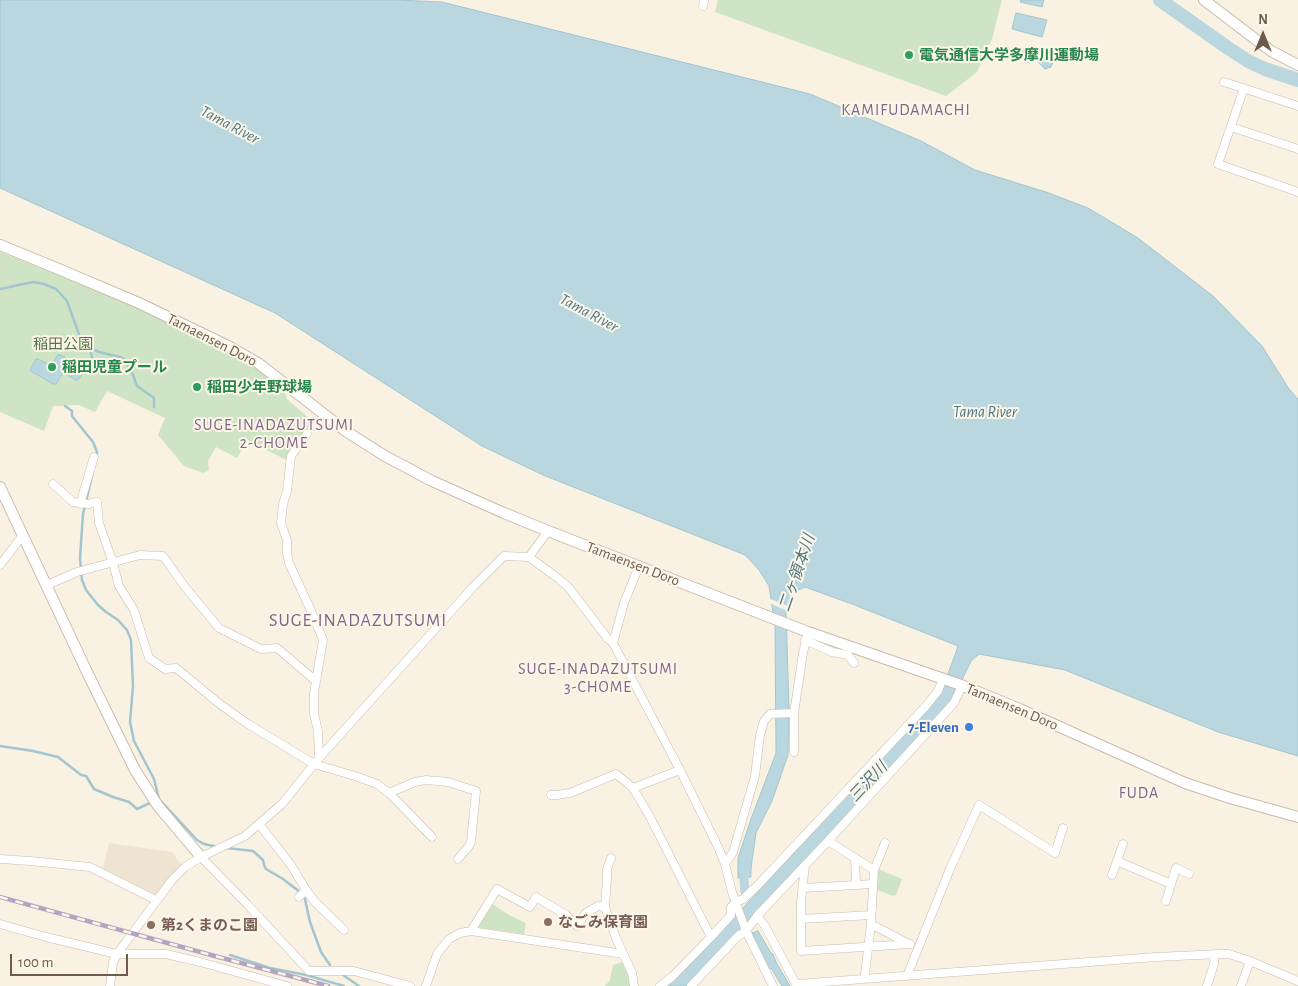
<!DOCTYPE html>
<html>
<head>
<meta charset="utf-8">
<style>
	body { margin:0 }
	#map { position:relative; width:1298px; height:986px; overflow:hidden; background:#f9f2e3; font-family:"Alegreya Sans",sans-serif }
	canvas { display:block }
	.north { position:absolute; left:1238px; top:10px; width:50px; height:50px; -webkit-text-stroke:4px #fcf6e8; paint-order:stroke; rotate:0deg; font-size:14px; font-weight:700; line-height:20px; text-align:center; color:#6d5b4c }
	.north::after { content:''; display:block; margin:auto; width:18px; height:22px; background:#6d5b4c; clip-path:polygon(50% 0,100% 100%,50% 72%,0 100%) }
	.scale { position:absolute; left:10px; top:954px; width:118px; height:22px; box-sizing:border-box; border:2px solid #6d5b4c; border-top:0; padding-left:6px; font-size:15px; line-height:18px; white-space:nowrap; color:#6d5b4c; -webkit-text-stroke:4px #fcf6e8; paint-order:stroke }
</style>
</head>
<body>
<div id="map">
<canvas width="1298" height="986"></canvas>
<div class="north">N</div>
<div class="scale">100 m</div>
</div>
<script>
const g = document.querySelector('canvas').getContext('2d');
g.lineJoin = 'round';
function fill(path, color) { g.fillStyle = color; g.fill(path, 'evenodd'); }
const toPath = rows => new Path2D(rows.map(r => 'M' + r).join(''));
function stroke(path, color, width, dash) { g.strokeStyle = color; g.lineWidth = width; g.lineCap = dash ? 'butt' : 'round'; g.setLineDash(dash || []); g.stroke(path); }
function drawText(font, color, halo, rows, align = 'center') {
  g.font = font + ' "Alegreya Sans","Noto Sans JP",sans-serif'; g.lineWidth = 4; g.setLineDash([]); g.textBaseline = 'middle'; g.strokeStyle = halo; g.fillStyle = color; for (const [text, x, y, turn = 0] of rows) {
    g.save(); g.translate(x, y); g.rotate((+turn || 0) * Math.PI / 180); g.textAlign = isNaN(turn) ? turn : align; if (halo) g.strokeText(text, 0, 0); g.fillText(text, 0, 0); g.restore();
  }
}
fill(toPath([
	[109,843,172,852,182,866,172,874,155,898,103,869]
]), '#efe4d2');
fill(toPath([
	[718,0,1002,0,992,39,977,72,946,96,715,12],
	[0,252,128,303,245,361,285,388,285,393,287,399,311,420,311,425,289,455,288,461,247,440,237,458,216,447,208,461,209,470,203,473,184,466,158,435,165,418,107,391,95,412,79,405,53,406,44,431,0,412],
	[878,869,902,879,896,895,893,896,875,889],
	[491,903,509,915,526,923,524,934,476,927],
	[622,962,628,974,630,986,605,986,610,980,613,965]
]), '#cee4c4');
const water = toPath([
	[0,0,396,0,442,2,810,94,921,141,975,170,1049,193,1088,208,1138,238,1213,296,1262,346,1289,389,1298,399,1298,756,1218,732,1065,670,979,654,971,661,949,707,897,761,721,951,687,986,667,986,691,964,940,695,955,655,958,646,852,604,805,587,792,593,786,611,789,708,788,755,772,801,756,833,751,868,751,877,738,878,738,858,751,819,776,753,775,625,769,586,759,570,745,555,543,475,482,446,275,313,0,188,0,0],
	[1021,0,1044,0,1042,7,1020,2,1021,0],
	[1016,13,1047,20,1042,37,1012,29,1016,13],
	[1031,47,1038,53,1042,50,1048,50,1053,52,1055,58,1051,67,1045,69,1036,60,1029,63,1023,59,1022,53,1024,49,1031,47],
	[58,355,61,355,83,368,84,371,78,380,76,380,63,373,56,384,53,384,31,371,30,370,36,359,38,359,51,366,58,355],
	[758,931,771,953,773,954,776,962,790,986,782,986,771,968,769,970,752,933,758,931]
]);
fill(water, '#bad7df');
stroke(water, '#a2c5d0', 1);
fill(toPath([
	[768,598,790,607,788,611,769,603]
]), '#f9f2e3');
stroke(toPath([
	[0,289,33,282,44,284,56,289,67,301,80,337,85,345,90,348,99,352,120,357,125,360,133,375,137,386,154,398,154,407],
	[90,348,92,358],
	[65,406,72,411,72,416,93,442,97,452,97,457],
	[93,472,83,514,80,558,82,580,86,590,98,605,106,612,118,620,127,630,131,640,133,686,130,722,134,741,154,779,159,799,197,840,204,844,218,847],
	[0,746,33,751,58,757,81,775,86,776,94,789,113,797,129,802,137,809,150,803],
	[226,848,253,851,263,860,264,865,266,869,283,879,300,892],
	[303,897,305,899,310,922,321,952,330,965],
	[230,955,270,968,306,975,344,986],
	[343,975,359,986]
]), '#a2c5d0', 2.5);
stroke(toPath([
	[743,867,745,892]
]), '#bad7df', 9);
stroke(toPath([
	[1160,0,1228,48,1248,61,1265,69,1298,80]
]), '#bad7df', 14);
const minor = toPath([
	[703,6,704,0],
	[1224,82,1298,106],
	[1244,88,1218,164,1298,192],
	[1231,127,1298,149],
	[307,434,291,456,287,491,283,504,281,523,287,540,287,553,289,563,313,615,323,640,314,693,314,714,318,731,319,758],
	[53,484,73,502,88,504,97,502,99,523,113,563,119,586,134,610,149,658,165,669,176,668,221,705,248,724,314,764,355,776,377,784,389,793,432,837],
	[80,504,94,457],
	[529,557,548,531],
	[0,565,23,535],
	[639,566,624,603,613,643,680,770,719,849,725,864,732,892,746,931,773,986],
	[47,585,77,572,140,555,163,556,185,587,219,628,261,649,277,648,316,681],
	[805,640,832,652,848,655,854,663],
	[794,752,794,713,803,653,808,632],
	[633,788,680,770],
	[389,793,415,782,426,780,448,782,476,791,471,842,469,846,458,859],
	[551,795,557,795,570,793,616,774,633,788,650,817,711,937],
	[259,824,291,865,306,890,315,902,344,930],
	[828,841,874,870],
	[201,857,247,904,309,971,354,971,410,986],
	[611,858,607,869,607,878,605,907,616,938,632,973,634,986],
	[855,858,856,884],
	[0,859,30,861,90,867,156,900],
	[1117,861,1171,884],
	[725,864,733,852,755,776,760,735,764,721,770,714,794,713],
	[805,865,801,902,801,951,910,944],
	[1112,875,1123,844],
	[803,888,873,884],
	[299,897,306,890],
	[1166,901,1176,868,1189,874],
	[757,916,765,926,797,986],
	[801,919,871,915],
	[0,924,46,937,117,954,166,954,200,962,287,986],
	[871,924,909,944],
	[471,931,497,889,530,907,536,897,566,915,577,926,586,913,598,906,605,907],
	[907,976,950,869,979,805,1055,853,1063,828],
	[865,979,865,974,871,924,874,870,885,843],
	[797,984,1156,957,1219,954,1229,954,1250,961,1298,981],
	[110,986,113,962,117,954,172,880,185,867,201,857,245,836,282,804,319,758,392,677,474,586,504,556,529,557,559,579,569,588,608,639,613,643],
	[426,986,437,954,449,939,460,933,471,931,623,954],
	[660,986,672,977,711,937,731,915,731,907,736,902,743,899,758,885,925,707,938,691,943,678],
	[691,986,738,936,746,931,757,916,828,841,954,703,962,686],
	[1207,986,1214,964,1215,955],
	[1241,986,1250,961]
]);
const tertiary = toPath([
	[1204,0,1271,51,1298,65],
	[0,245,61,270,139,303,228,346,258,363,347,432,385,456,432,481,504,513,548,531,808,632,961,685,1022,710,1185,783,1230,798,1298,817],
	[0,487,87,672,135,770,158,806,201,857]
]);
stroke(minor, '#c8baab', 9);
stroke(tertiary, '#c8baab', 12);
stroke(minor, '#fff', 8);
stroke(tertiary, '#fff', 10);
const rail = toPath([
	[0,897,211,955,328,986]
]);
stroke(rail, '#b5a4c0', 4.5);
stroke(rail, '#fcf6e8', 2.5, [8]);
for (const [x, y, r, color] of [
	[909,55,5,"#2e9e5b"],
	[52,367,5,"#2e9e5b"],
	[197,387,5,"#2e9e5b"],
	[969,727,5,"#3f7fe0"],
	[548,922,5,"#8d6e63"],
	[151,925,5,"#8d6e63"]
]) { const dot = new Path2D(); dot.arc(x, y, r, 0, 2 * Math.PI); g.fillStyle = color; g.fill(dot); stroke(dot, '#fcf6e8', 2); }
drawText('bold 15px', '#27864d', '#fcf6e8', [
	["電気通信大学多摩川運動場",919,55],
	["稲田児童プール",62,367],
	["稲田少年野球場",207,387]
], 'left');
drawText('15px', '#6d5b4c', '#fcf6e8', [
	["Tamaensen Doro",212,340,27],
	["Tamaensen Doro",633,564,21],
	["Tamaensen Doro",1012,707,23]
]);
drawText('15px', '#547749', '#fcf6e8', [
	["稲田公園",63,344]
]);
drawText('bold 15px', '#366cbe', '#fcf6e8', [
	["7-Eleven",959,727]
], 'right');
drawText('bold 15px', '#785e54', '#fcf6e8', [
	["なごみ保育園",558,922],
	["第2くまのこ園",161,925]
], 'left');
g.letterSpacing = '1px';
drawText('16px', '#80658a', '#fcf6e8', [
	["KAMIFUDAMACHI",906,110],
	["SUGE-INADAZUTSUMI",274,425],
	["2-CHOME",274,443],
	["SUGE-INADAZUTSUMI",598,669],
	["3-CHOME",598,687],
	["FUDA",1139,793]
]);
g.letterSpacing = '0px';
drawText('italic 16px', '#4c7784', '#fcf6e8', [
	["Tama River",230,125,28],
	["Tama River",589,313,28],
	["Tama River",985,412],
	["二ヶ領本川",797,573,-71],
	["三沢川",868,782,-47]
]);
g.letterSpacing = '1px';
drawText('18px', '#80658a', '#fcf6e8', [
	["SUGE-INADAZUTSUMI",358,621]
]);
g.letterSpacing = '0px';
</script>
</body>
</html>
